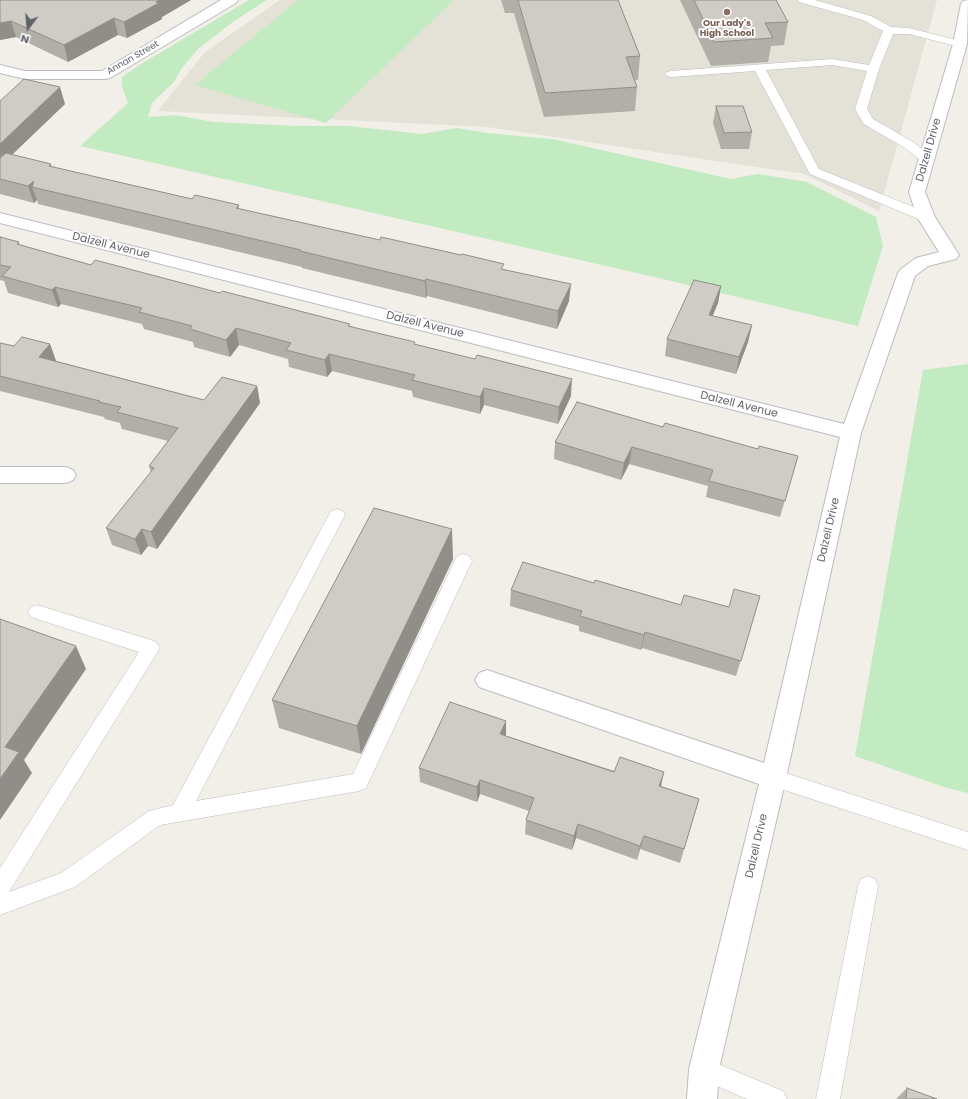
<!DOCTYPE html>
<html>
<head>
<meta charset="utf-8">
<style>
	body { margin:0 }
	#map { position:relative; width:968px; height:1099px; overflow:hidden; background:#f1efe7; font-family:Poppins,sans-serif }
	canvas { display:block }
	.north { position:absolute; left:8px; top:8px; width:40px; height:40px; -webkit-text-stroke:3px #fff; paint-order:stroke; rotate:196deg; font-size:11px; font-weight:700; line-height:16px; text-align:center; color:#5e6368 }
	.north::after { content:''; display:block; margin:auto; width:14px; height:18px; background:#5e6368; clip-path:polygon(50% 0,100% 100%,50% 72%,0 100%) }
</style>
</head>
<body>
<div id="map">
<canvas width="968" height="1099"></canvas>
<div class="north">N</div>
</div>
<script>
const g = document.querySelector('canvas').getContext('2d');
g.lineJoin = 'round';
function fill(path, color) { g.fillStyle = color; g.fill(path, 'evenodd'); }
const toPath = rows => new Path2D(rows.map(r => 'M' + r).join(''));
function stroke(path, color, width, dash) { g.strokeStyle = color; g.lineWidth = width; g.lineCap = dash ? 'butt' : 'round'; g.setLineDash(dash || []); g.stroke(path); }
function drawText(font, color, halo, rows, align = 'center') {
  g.font = font + ' Poppins,sans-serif'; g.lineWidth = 3.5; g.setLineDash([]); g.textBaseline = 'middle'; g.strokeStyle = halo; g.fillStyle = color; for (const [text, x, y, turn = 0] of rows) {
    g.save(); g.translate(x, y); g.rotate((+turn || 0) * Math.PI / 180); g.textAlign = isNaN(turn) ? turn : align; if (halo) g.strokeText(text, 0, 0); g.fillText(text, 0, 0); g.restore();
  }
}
fill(toPath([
	[280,0,937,0,879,211,804,174,487,127,158,111,205,52]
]), '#e4e1d7');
fill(toPath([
	[249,0,267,0,234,21,198,49,182,68,174,82,152,103,148,117,176,115,213,122,297,126,349,126,422,134,457,128,487,133,552,139,731,179,758,174,807,182,876,217,883,246,858,326,650,276,80,146,128,103,122,87,122,77,141,64],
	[298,0,454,0,326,123,195,85],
	[968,364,968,793,947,788,855,756,923,370]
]), '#c3ebc1');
const service = toPath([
	[798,0,815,0,871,16,891,27,909,28,964,42,966,44,960,47,909,34,893,34,879,69,867,109,873,119,913,142,931,156,933,159,931,162,927,163,923,162,905,148,864,124,862,121,855,109,867,71,832,65,766,70,819,169,931,214,933,217,931,220,921,220,810,174,755,71,671,77,667,76,665,74,667,72,671,71,832,59,869,65,883,31,863,20,799,2,798,0],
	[337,509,343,511,345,515,196,801,353,774,457,556,463,554,469,556,472,561,366,788,359,791,160,825,75,887,0,915,0,868,139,652,31,617,28,612,31,607,37,605,151,640,157,643,160,648,9,892,61,873,149,811,173,805,331,511,337,509],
	[773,769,968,832,968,850,766,784,763,778,766,772,773,769],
	[868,876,875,879,878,886,840,1099,816,1099,858,886,861,879,868,876],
	[704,1058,783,1091,787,1099,747,1099,696,1077,693,1069,696,1061,704,1058]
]);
const minor = toPath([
	[221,0,238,0,236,3,110,78,105,79,25,79,0,73,0,65,25,71,102,71,221,0],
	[968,0,967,44,925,192,935,217,959,255,956,259,928,266,915,276,861,433,786,778,719,1069,717,1099,687,1099,689,1069,759,784,479,687,475,680,479,673,487,670,764,763,840,437,0,223,0,213,844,424,898,273,901,269,916,258,939,252,917,217,909,192,953,44,961,4,963,1,968,0],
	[0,467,66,467,73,470,76,475,73,480,66,483,0,483,0,467]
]);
stroke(service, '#b9bdc1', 1);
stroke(minor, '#b9bdc1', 2);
fill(service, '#fff');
fill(minor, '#fff');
fill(toPath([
	[0,0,191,0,162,17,162,19,127,38,118,35,68,62,16,37,0,40],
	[501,0,618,0,640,56,638,80,635,80,637,87,635,111,544,117,514,13,505,13],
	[680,0,776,0,788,22,784,45,771,46,768,62,711,66],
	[0,101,65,104,12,155,51,164,52,167,192,199,239,205,239,209,504,269,569,301,557,329,427,296,426,298,302,268,302,267,38,204,37,200,34,203,0,194],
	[716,106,752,132,749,149,721,149,713,123],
	[0,237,19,242,20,245,91,265,220,293,350,326,415,344,571,396,558,424,484,405,480,414,413,397,412,391,332,371,327,377,289,367,288,359,239,345,230,357,194,347,193,342,144,329,142,324,61,304,58,307,8,293,4,281,0,280],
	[721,286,718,303,712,316,752,325,748,342,736,374,665,356,667,339],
	[0,343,14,346,50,344,56,361,204,400,257,386,260,403,157,549,148,546,141,555,112,545,106,528,151,473,149,466,168,441,122,429,120,423,105,419,104,417,0,391],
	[663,427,758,449,798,456,780,517,706,497,708,486,629,464,621,480,554,459,555,442],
	[453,559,361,754,279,728,272,700],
	[594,583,681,605,729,607,760,596,736,676,642,648,641,650,579,631,579,626,510,606,511,590],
	[506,736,661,786,699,799,680,863,640,849,637,860,576,838,572,850,525,834,526,820,529,811,480,794,477,802,420,782,419,768],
	[907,1088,937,1099,896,1099]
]), '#b2afa9');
fill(toPath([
	[159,0,191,0,162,17,162,19,127,38,124,22],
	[114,18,118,35,68,62,64,45],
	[11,21,16,37,0,40,0,23],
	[60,87,65,104,0,166,0,144],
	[34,181,32,187,37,200,34,203,28,186],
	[426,279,427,296,426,298,425,281],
	[571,284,569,301,557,329,558,311],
	[721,286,718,303,706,332,709,315],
	[55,287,61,304,58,307,52,290],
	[752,325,748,342,736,374,739,357],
	[236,328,239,345,230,357,226,340],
	[50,344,56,361,45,374,39,357],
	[329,354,332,371,327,377,325,360],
	[572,379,571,396,558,424,559,407],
	[257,386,260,403,157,549,151,532],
	[484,388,484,405,480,414,480,397],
	[632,447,629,464,621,480,624,463],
	[142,529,148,546,141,555,135,539],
	[452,529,453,559,361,754,357,726],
	[645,632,642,648,641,650,644,635],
	[76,646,86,669,24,760,32,773,0,820,0,779,5,747],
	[506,721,506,736,500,734],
	[664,772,661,786,659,786],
	[480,780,480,794,477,802,477,787],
	[578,824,576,838,572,850,574,836],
	[644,836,640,849,637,860,640,846]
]), '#918e8a');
const building = toPath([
	[0,0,159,0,156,2,159,3,124,22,114,18,64,45,11,21,0,23,0,0],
	[518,0,618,0,640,56,626,57,637,87,545,93,518,0],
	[694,0,776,0,788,22,765,23,773,38,714,42,694,0],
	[24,79,60,87,0,144,0,101,24,79],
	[716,106,743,106,752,132,724,133,716,106],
	[6,153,51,164,49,166,192,199,195,195,239,205,236,208,380,240,381,237,461,255,462,254,504,264,501,269,571,284,558,311,426,279,425,281,300,251,301,250,32,187,34,181,28,186,0,179,0,158,6,153],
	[0,237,19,242,17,244,91,265,95,260,220,293,222,291,350,324,348,326,415,342,414,344,475,359,477,355,572,379,559,407,484,388,480,397,412,380,415,375,329,354,325,360,286,350,291,343,236,328,226,340,190,329,192,326,139,312,142,308,55,287,52,290,2,276,11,267,0,265,0,237],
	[694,280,721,286,709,315,752,325,739,357,667,339,694,280],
	[22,337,50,344,39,357,204,400,222,377,257,386,151,532,142,529,135,539,106,528,154,468,149,466,178,428,117,412,121,407,99,402,100,401,0,376,0,343,14,346,22,337],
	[577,402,663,427,665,423,758,449,759,446,798,456,785,501,709,481,713,470,632,447,624,463,555,442,577,402],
	[374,508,452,529,357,726,272,700,374,508],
	[523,562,594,583,595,580,681,605,684,595,729,607,734,589,760,596,741,661,645,632,644,635,580,616,582,611,511,590,523,562],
	[0,619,76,646,5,747,19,752,0,779,0,619],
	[450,702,506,721,500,734,614,772,620,757,664,772,659,786,699,799,684,849,644,836,640,846,578,824,574,836,526,820,534,798,480,780,477,787,419,768,450,702],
	[907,1088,937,1099,906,1099,907,1088]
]);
fill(building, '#cfcbc5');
stroke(building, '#918e8a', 1);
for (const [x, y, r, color] of [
	[727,12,4,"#8d6e63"]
]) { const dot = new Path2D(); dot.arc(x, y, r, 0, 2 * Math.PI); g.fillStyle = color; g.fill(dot); stroke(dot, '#fff', 1.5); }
drawText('bold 9px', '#785e54', '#fff', [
	["Our Lady's",727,24],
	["High School",727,34]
]);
drawText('9px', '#5e6368', '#fff', [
	["Annan Street",133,58,-30]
]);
drawText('11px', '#5e6368', '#fff', [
	["Dalzell Drive",929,150,-74],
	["Dalzell Avenue",111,246,14],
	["Dalzell Avenue",425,325,14],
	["Dalzell Avenue",739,405,14],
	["Dalzell Drive",829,530,-77],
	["Dalzell Drive",757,846,-77]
]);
</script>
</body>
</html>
